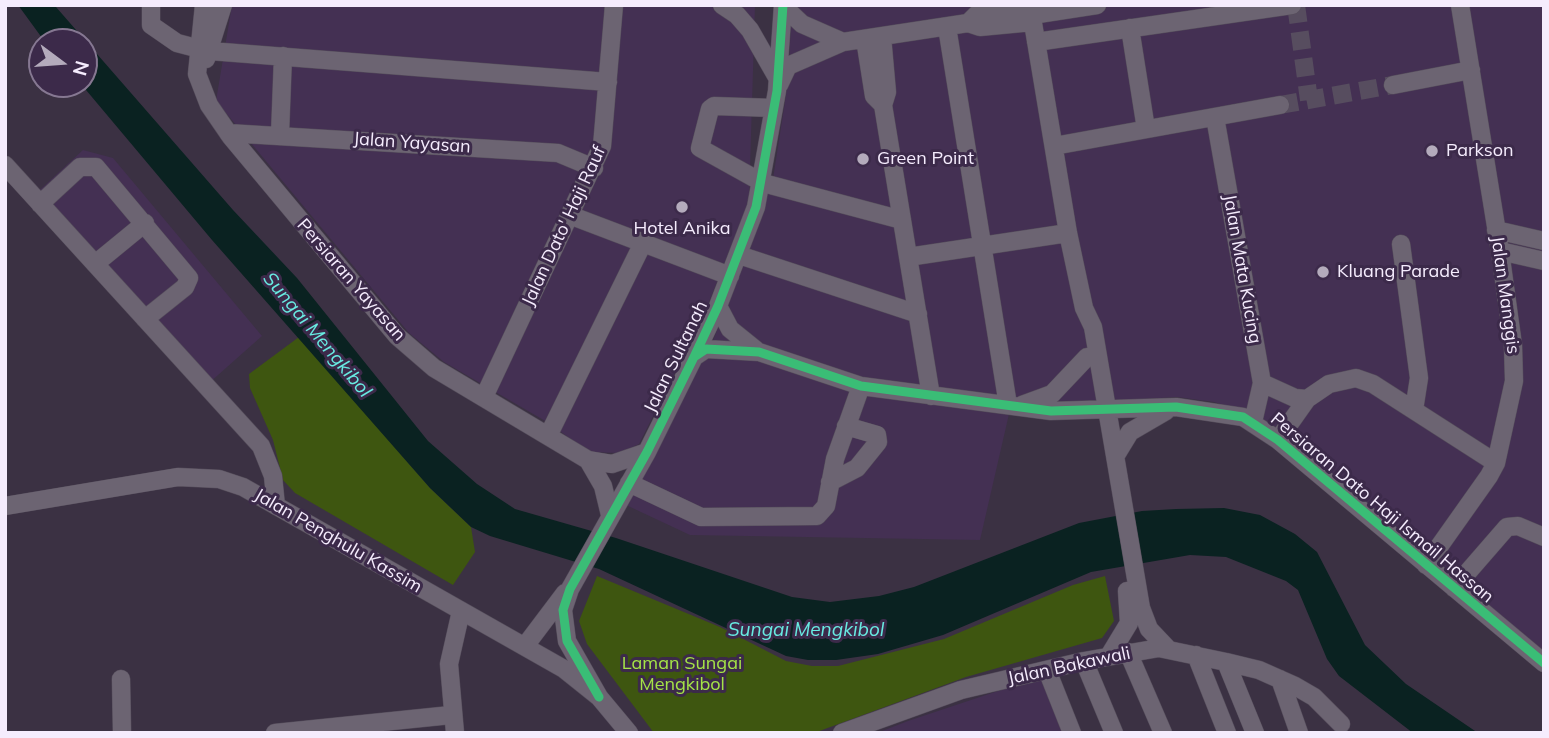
<!DOCTYPE html>
<html>
<head>
<meta charset="utf-8">
<style>
	body { margin:0 }
	#map { position:relative; width:1549px; height:738px; overflow:hidden; background:#3b3143; font-family:Mulish,sans-serif }
	canvas { display:block }
	.frame { position:absolute; inset:0; border:7px solid #f5ecfd; pointer-events:none }
	.north { position:absolute; left:28px; top:28px; width:70px; height:70px; box-sizing:border-box; background:#3c2a4a; border:2px solid #867892; border-radius:50%; rotate:106deg; font-size:19px; font-weight:700; line-height:28px; text-align:center; color:#f5ecfd }
	.north::after { content:''; display:block; margin:auto; width:24px; height:32px; background:#b4abbc; clip-path:polygon(50% 0,100% 100%,50% 72%,0 100%) }
</style>
</head>
<body>
<div id="map">
<canvas width="1549" height="738"></canvas>
<div class="frame"></div>
<div class="north">N</div>
</div>
<script>
const g = document.querySelector('canvas').getContext('2d');
g.lineJoin = 'round';
function fill(path, color) { g.fillStyle = color; g.fill(path, 'evenodd'); }
const toPath = rows => new Path2D(rows.map(r => 'M' + r).join(''));
function stroke(path, color, width, dash) { g.strokeStyle = color; g.lineWidth = width; g.lineCap = dash ? 'butt' : 'round'; g.setLineDash(dash || []); g.stroke(path); }
function drawText(font, color, halo, rows, align = 'center') {
  g.font = font + ' Mulish,sans-serif'; g.lineWidth = 6; g.setLineDash([]); g.textBaseline = 'middle'; g.strokeStyle = halo; g.fillStyle = color; for (const [text, x, y, turn = 0] of rows) {
    g.save(); g.translate(x, y); g.rotate((+turn || 0) * Math.PI / 180); g.textAlign = isNaN(turn) ? turn : align; if (halo) g.strokeText(text, 0, 0); g.fillText(text, 0, 0); g.restore();
  }
}
fill(toPath([
	[232,5,755,5,749,201,704,315,639,444,620,453,589,452,547,422,444,362,409,333,216,101],
	[792,5,1544,5,1544,653,1261,417,1214,402,1177,397,1048,405,1012,401,980,540,690,535,626,505,714,338,750,249,773,179,788,82],
	[83,150,113,158,262,336,200,391,29,200],
	[1043,676,1066,733,877,733,908,721]
]), '#443053');
fill(toPath([
	[299,337,430,488,471,527,475,552,453,585,295,493,283,480,273,440,250,388,249,374],
	[597,576,720,627,786,661,812,666,838,666,944,639,1073,585,1105,576,1114,621,1102,638,966,677,814,733,654,733,587,644,579,621]
]), '#3e5610');
fill(toPath([
	[18,5,56,7,233,210,297,278,428,441,477,484,515,509,616,538,792,597,830,602,879,596,914,587,1079,523,1142,511,1176,509,1224,508,1260,515,1295,534,1317,552,1365,645,1406,684,1478,733,1413,733,1339,676,1327,659,1298,590,1286,581,1226,557,1190,555,1091,572,943,635,878,654,836,660,808,660,786,656,599,569,490,536,471,527,430,488,212,240,81,84,84,84,84,42,45,42]
]), '#0a2221');
stroke(toPath([
	[1296,5,1309,100],
	[1280,105,1393,85]
]), '#574d5f', 18, [18, 9]);
const minor = toPath([
	[151,5,151,25,177,43,200,49],
	[204,5,197,74,209,105,231,137,397,336,434,368,588,460,603,486,610,515],
	[722,5,737,15,750,30,778,79],
	[1030,5,1068,233,1084,308,1093,327,1141,608,1149,629,1168,649],
	[783,6,802,24,843,42],
	[1032,15,1097,5],
	[968,23,977,14,1030,7],
	[947,27,1008,405],
	[1130,28,1146,129],
	[882,36,887,92,883,105,931,396],
	[865,39,874,96,883,105],
	[1036,42,1292,5],
	[210,51,608,82],
	[206,59,223,5],
	[779,85,788,66,843,42,968,23,980,27,1033,22],
	[1393,85,1471,70],
	[774,108,714,106,710,109,700,148,763,183,902,220],
	[1215,117,1262,383,1253,422],
	[228,133,558,153,594,168],
	[280,134,283,56],
	[1054,146,1280,105],
	[5,165,261,446,273,476,276,506],
	[40,204,80,167,96,167,189,278,185,287,145,319],
	[572,216,730,276],
	[1496,230,1544,241],
	[1401,244,1419,378,1414,410],
	[1500,251,1544,261],
	[739,255,918,314],
	[908,257,1068,233],
	[95,264,145,223],
	[718,306,730,329,756,350],
	[694,357,706,349,759,352,861,386,1051,411,1176,407,1243,417,1278,440,1544,663],
	[1262,383,1295,398,1307,399],
	[484,397,602,146,614,5],
	[1022,405,1052,394,1087,357],
	[549,434,644,241],
	[1278,440,1307,399,1329,384,1356,378,1373,384,1496,463],
	[1116,455,1130,432,1166,411],
	[588,460,612,464,647,452],
	[830,482,857,468,878,442,877,435,846,426],
	[629,483,701,517,817,516,826,506,835,459,861,386],
	[5,506,178,477,219,479,243,487,564,669,599,697,629,733],
	[1426,565,1489,476,1496,463,1514,381,1513,345,1500,251,1460,5],
	[1454,588,1507,527,1518,526,1544,537],
	[525,646,565,593],
	[1128,652,1163,733],
	[1196,655,1227,733],
	[1109,656,1129,623,1127,591],
	[1084,661,1114,733],
	[1226,662,1259,670,1295,686,1314,697,1341,724],
	[1047,670,1072,733],
	[121,679,122,733],
	[1280,679,1299,733],
	[599,697,567,641,563,610,570,589,647,452,694,357,718,306,756,207,777,91,783,5],
	[275,733,451,715],
	[455,733,449,664,461,611],
	[842,733,961,690,1084,661,1159,648,1226,662,1255,733]
]);
stroke(minor, '#554d5b', 19);
stroke(minor, '#6c6472', 18);
stroke(toPath([
	[694,357,706,349,759,352,861,386,1051,411,1176,407,1243,417,1278,440,1544,663],
	[599,697,567,641,563,610,570,589,647,452,694,357,718,306,756,207,777,91,783,5]
]), '#3abd76', 9);
for (const [x, y, r, color] of [
	[1432,151,7,"#b4abbc"],
	[863,159,7,"#b4abbc"],
	[682,207,7,"#b4abbc"],
	[1323,272,7,"#b4abbc"]
]) { const dot = new Path2D(); dot.arc(x, y, r, 0, 2 * Math.PI); g.fillStyle = color; g.fill(dot); stroke(dot, '#3c2a4a', 2.5); }
drawText('18px', '#f5ecfd', '#3c2a4a', [
	["Jalan Yayasan",412,143,4],
	["Jalan Dato' Haji Rauf",564,226,-65],
	["Jalan Mata Kucing",1242,269,80],
	["Persiaran Yayasan",351,280,49],
	["Jalan Manggis",1505,295,82],
	["Jalan Sultanah",676,357,-64],
	["Persiaran Dato Haji Ismail Hassan",1382,508,40],
	["Jalan Penghulu Kassim",338,541,30],
	["Jalan Bakawali",1069,666,-12]
]);
drawText('18px', '#f5ecfd', '#3c2a4a', [
	["Parkson",1446,151],
	["Green Point",877,159],
	["Hotel Anika",682,229,"center"],
	["Kluang Parade",1337,272]
], 'left');
drawText('18px', '#a5e447', '#3c2a4a', [
	["Laman Sungai",682,664],
	["Mengkibol",682,685]
]);
drawText('italic 19px', '#68ebe2', '#3c2a4a', [
	["Sungai Mengkibol",317,335,50],
	["Sungai Mengkibol",806,630]
]);
</script>
</body>
</html>
